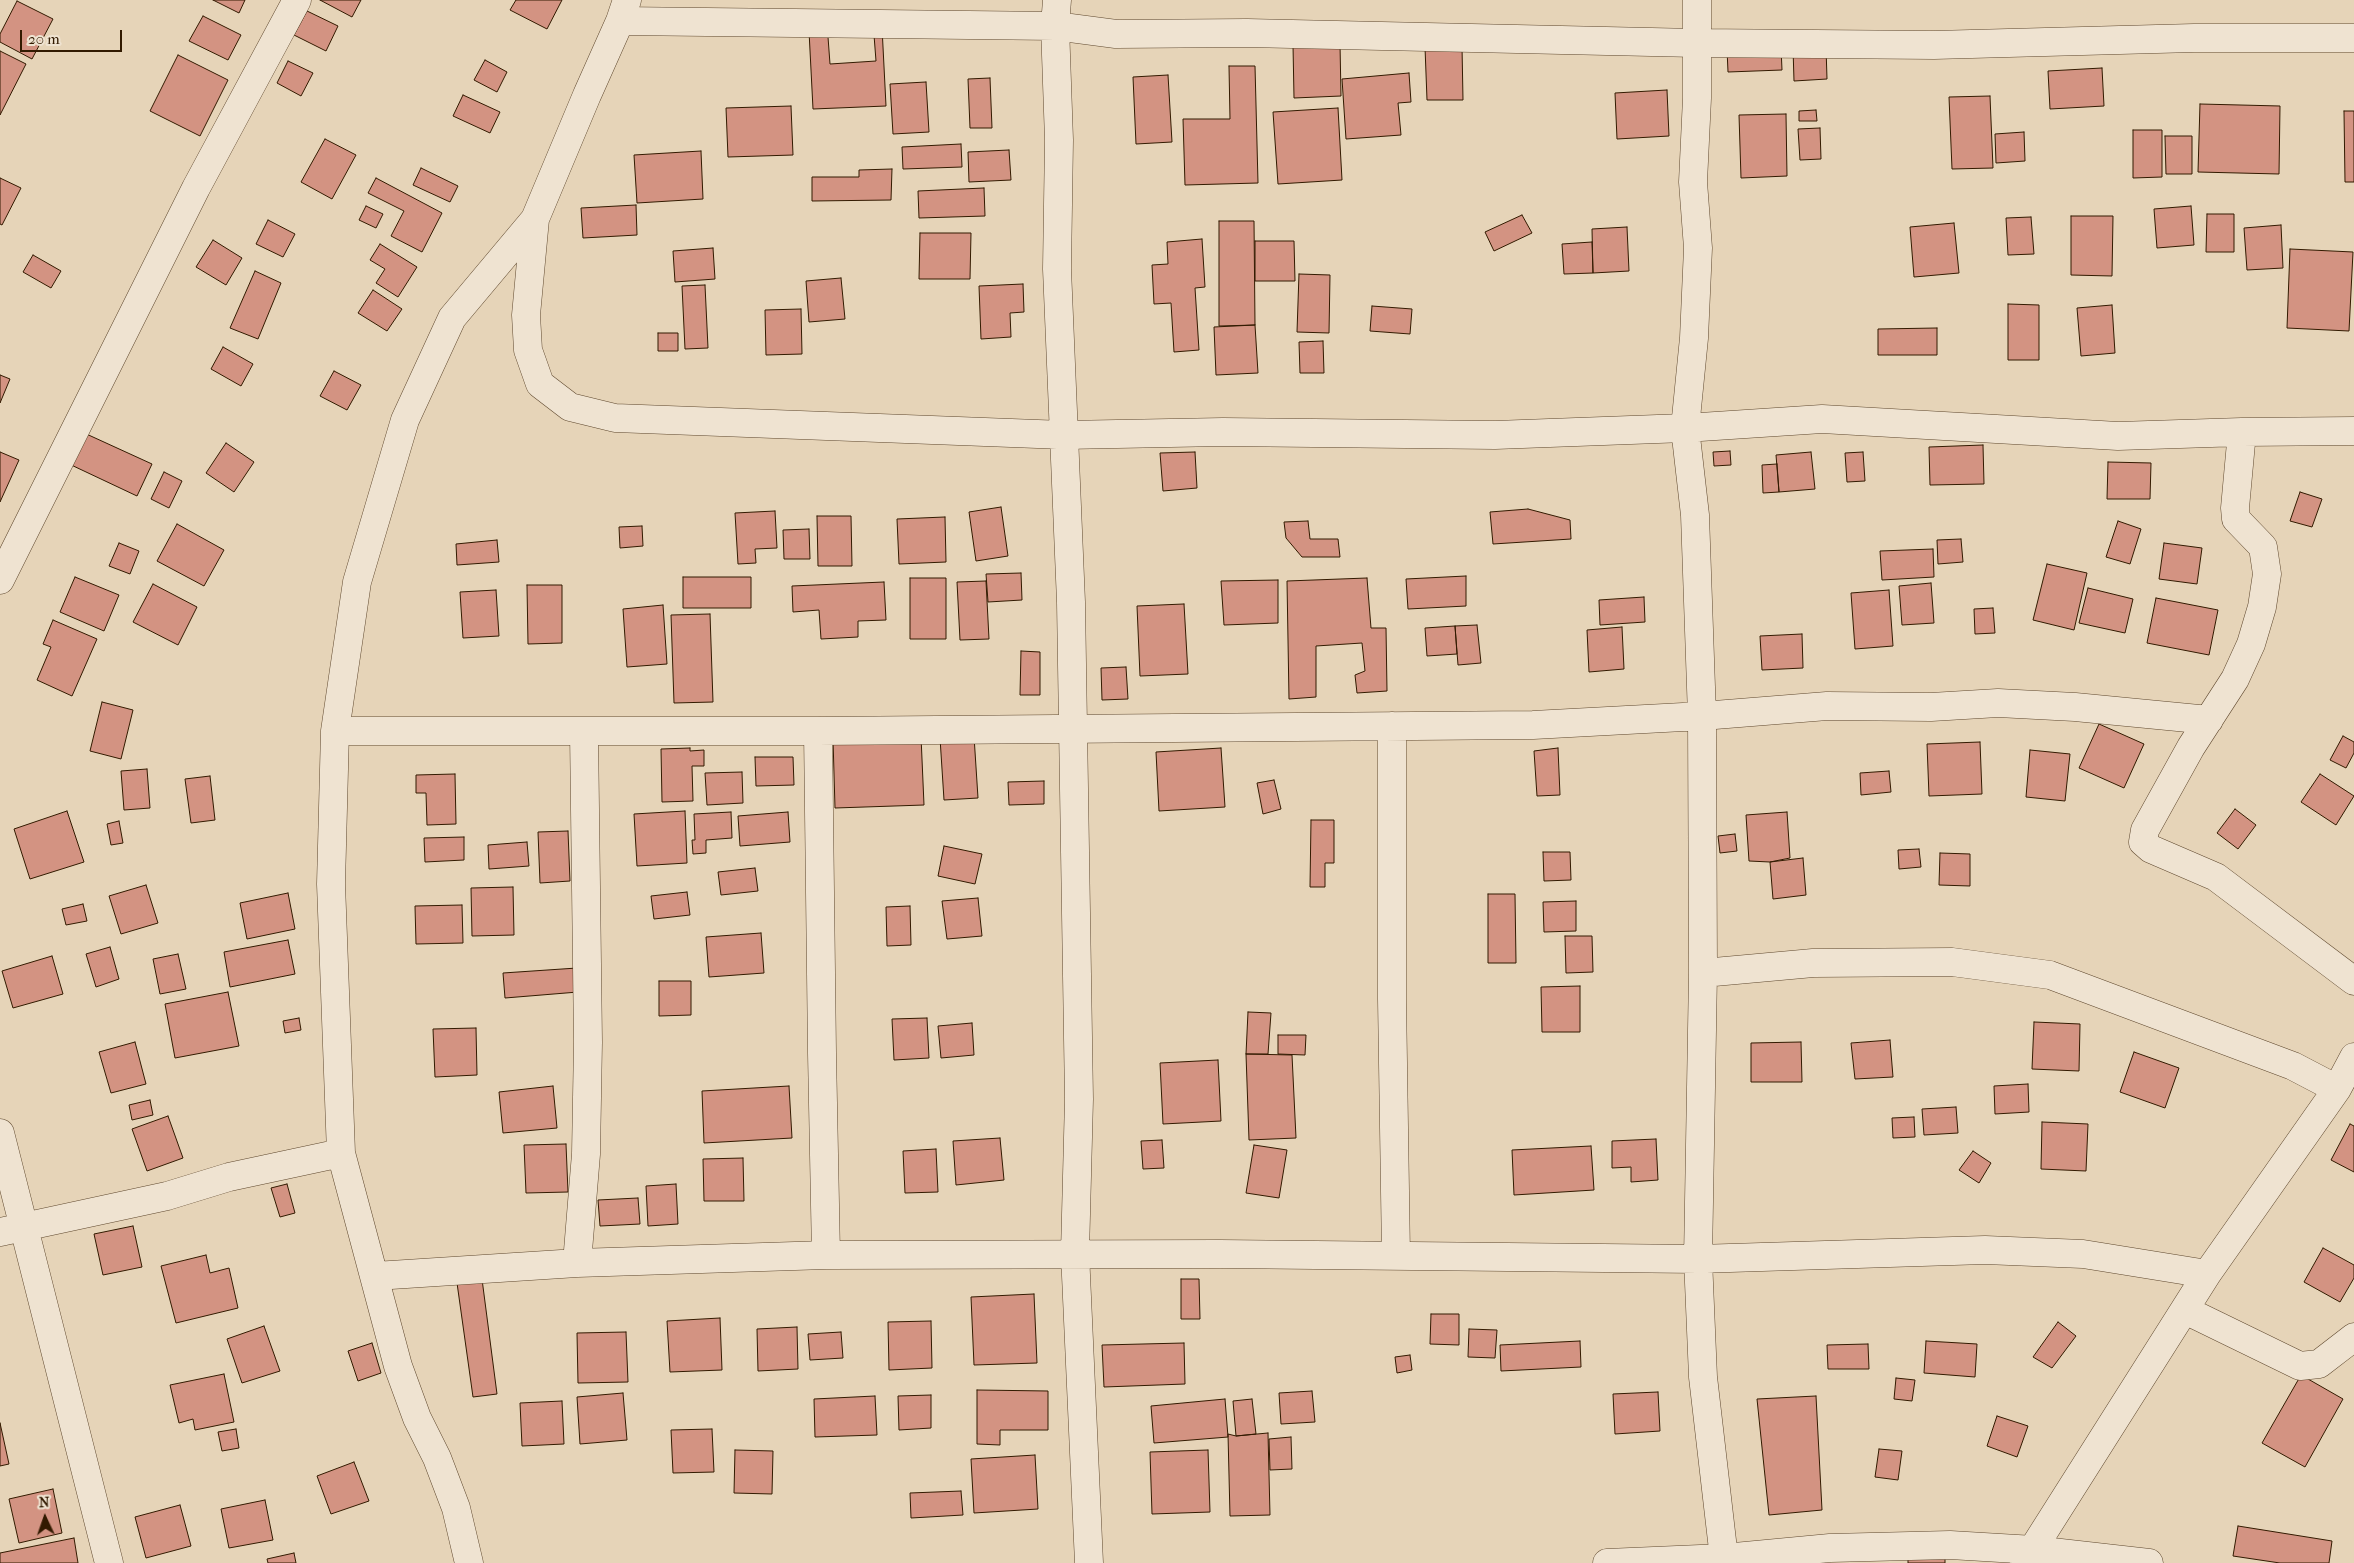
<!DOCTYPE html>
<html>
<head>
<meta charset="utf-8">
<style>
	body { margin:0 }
	#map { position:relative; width:2354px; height:1563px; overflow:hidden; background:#e6d4b8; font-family:"IM FELL French Canon",serif }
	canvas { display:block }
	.north { position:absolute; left:20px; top:1493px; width:50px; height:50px; -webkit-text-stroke:4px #efe3d1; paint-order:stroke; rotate:357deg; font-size:14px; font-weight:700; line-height:20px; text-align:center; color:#321a00 }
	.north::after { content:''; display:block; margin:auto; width:18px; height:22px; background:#321a00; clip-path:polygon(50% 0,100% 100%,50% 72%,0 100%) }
	.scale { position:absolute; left:20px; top:30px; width:102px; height:22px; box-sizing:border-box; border:2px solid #321a00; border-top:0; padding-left:6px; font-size:15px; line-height:18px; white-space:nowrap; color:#321a00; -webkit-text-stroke:4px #efe3d1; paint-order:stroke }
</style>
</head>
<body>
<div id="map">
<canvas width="2354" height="1563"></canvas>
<div class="north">N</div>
<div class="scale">20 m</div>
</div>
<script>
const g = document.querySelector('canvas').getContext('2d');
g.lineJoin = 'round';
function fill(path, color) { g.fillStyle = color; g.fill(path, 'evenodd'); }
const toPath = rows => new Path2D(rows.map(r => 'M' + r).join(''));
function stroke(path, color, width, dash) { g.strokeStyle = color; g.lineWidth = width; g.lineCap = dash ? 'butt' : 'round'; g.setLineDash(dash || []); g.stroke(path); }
const building = toPath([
	[213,0,245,0,239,13,213,0],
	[320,0,361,0,352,17,320,0],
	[516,0,562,0,547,29,510,10,516,0],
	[17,1,53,19,32,59,0,42,0,34,17,1],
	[307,11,338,26,326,51,294,35,307,11],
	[203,16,241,35,228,60,189,41,203,16],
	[882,27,886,106,813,109,809,31,882,27],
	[874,35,876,61,830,64,828,37,874,35],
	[1340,44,1341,96,1294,98,1293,45,1340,44],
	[1462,46,1463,100,1427,100,1425,47,1462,46],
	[1781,47,1782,70,1728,72,1727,49,1781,47],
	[1826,47,1827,79,1794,81,1793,48,1826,47],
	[0,51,26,64,0,115,0,51],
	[178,55,228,80,200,136,150,111,178,55],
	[485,60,507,72,497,92,474,80,485,60],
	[288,61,313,73,301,96,277,83,288,61],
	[1229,66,1255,66,1258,183,1185,185,1183,119,1230,119,1229,66],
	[2102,68,2104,106,2050,109,2048,71,2102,68],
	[1409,73,1411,102,1398,103,1401,135,1346,139,1342,79,1409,73],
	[1168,75,1172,142,1136,144,1133,77,1168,75],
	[990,78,992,128,970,128,968,79,990,78],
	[926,82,929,132,893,134,890,84,926,82],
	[1667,90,1669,136,1617,139,1615,93,1667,90],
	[463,95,500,112,490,133,453,116,463,95],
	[1990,96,1993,168,1952,169,1949,97,1990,96],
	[2200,104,2280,106,2279,174,2198,172,2200,104],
	[791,106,793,155,728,157,726,108,791,106],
	[1338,108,1342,180,1278,184,1273,112,1338,108],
	[1816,110,1817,121,1799,121,1799,111,1816,110],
	[2344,111,2354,111,2354,182,2345,182,2344,111],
	[1786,114,1787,176,1741,178,1739,115,1786,114],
	[1820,128,1821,159,1800,160,1798,129,1820,128],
	[2133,130,2162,130,2162,177,2133,178,2133,130],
	[2024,132,2025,161,1996,163,1995,134,2024,132],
	[2165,136,2192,136,2192,174,2166,174,2165,136],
	[325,139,356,155,332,199,301,182,325,139],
	[961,144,962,167,903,169,902,147,961,144],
	[1009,150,1011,180,969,182,968,152,1009,150],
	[701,151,703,199,637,203,634,155,701,151],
	[421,168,458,186,450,202,413,185,421,168],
	[892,169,891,200,812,201,812,177,859,177,859,170,892,169],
	[0,178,21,188,2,225,0,224,0,178],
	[376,178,442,213,422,252,391,236,404,211,368,193,376,178],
	[984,188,985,216,919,218,918,191,984,188],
	[636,205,637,235,583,238,581,208,636,205],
	[366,206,383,214,376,228,359,220,366,206],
	[2191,206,2194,245,2157,248,2154,209,2191,206],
	[2207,214,2234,214,2234,252,2206,252,2207,214],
	[1522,215,1532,233,1494,251,1485,232,1522,215],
	[2071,216,2113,216,2112,276,2071,275,2071,216],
	[2031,217,2034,254,2008,255,2006,218,2031,217],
	[268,220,295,234,283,257,256,244,268,220],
	[1219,221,1254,221,1255,325,1219,326,1219,221],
	[1954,223,1959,273,1914,277,1910,227,1954,223],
	[2281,225,2283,268,2247,270,2244,228,2281,225],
	[1627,227,1629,271,1593,273,1592,229,1627,227],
	[920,233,971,233,970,279,919,279,920,233],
	[1202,239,1205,287,1195,288,1199,350,1174,352,1171,303,1154,304,1152,265,1168,264,1167,242,1202,239],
	[213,240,242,258,226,285,196,267,213,240],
	[1255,241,1294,241,1295,281,1255,281,1255,241],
	[1592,242,1593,273,1564,274,1562,244,1592,242],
	[380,244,417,267,398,297,376,283,385,269,370,260,380,244],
	[713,248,715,279,675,282,673,251,713,248],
	[2290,249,2353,252,2349,331,2287,328,2290,249],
	[33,255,61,271,51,288,23,272,33,255],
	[255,271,281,283,258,339,230,328,255,271],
	[1299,274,1330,275,1329,333,1297,332,1299,274],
	[841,278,845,319,809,322,806,281,841,278],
	[1023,284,1024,312,1010,313,1011,337,981,339,979,286,1023,284],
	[705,285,708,348,685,349,682,286,705,285],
	[373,290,402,309,387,331,358,313,373,290],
	[2008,304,2039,305,2039,360,2008,360,2008,304],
	[2112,305,2115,353,2081,356,2077,308,2112,305],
	[1372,306,1412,309,1410,334,1370,331,1372,306],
	[801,309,802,354,766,355,765,310,801,309],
	[1255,325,1258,373,1216,375,1214,327,1255,325],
	[1937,328,1937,355,1878,355,1878,329,1937,328],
	[658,333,678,333,678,351,658,351,658,333],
	[1323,341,1324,373,1300,373,1299,342,1323,341],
	[223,347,253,364,241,386,211,369,223,347],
	[334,371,361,385,347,410,320,396,334,371],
	[0,375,10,379,0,403,0,375],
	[82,432,152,464,137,496,67,463,82,432],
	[226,443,254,462,234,492,206,473,226,443],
	[1983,445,1984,484,1930,485,1929,447,1983,445],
	[1730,451,1731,465,1714,466,1713,452,1730,451],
	[0,452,19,460,0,502,0,452],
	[1195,452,1197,488,1163,491,1160,453,1195,452],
	[1811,452,1815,489,1779,492,1776,455,1811,452],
	[1863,452,1865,481,1847,482,1845,453,1863,452],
	[2108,462,2151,463,2150,499,2107,499,2108,462],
	[1777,464,1779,492,1763,493,1762,465,1777,464],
	[164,472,182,481,169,508,151,499,164,472],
	[2300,492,2322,499,2312,527,2290,521,2300,492],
	[1001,507,1008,556,976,561,969,512,1001,507],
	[1528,509,1570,520,1571,539,1493,544,1490,512,1528,509],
	[775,511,777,548,755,549,756,563,738,564,735,513,775,511],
	[817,516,851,516,852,566,818,566,817,516],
	[945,517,946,562,899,564,897,519,945,517],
	[1308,521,1310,539,1338,539,1340,557,1302,557,1286,538,1284,522,1308,521],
	[2118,521,2141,529,2130,564,2106,557,2118,521],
	[177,524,224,550,204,586,157,561,177,524],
	[642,526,643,546,620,548,619,527,642,526],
	[809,529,810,559,784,559,783,530,809,529],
	[1961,539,1963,562,1938,564,1937,540,1961,539],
	[497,540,499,562,457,565,456,544,497,540],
	[119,543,139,551,130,574,109,566,119,543],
	[2164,543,2202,548,2197,584,2159,579,2164,543],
	[1933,549,1934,577,1882,580,1880,551,1933,549],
	[2047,564,2087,573,2074,630,2033,620,2047,564],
	[1021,573,1022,600,988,602,986,574,1021,573],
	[1466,576,1466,606,1408,609,1406,579,1466,576],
	[75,577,119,595,104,631,60,612,75,577],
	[683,577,751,577,751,608,683,608,683,577],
	[910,578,946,578,946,639,910,639,910,578],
	[1367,578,1371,628,1386,628,1387,691,1357,693,1355,675,1365,671,1362,643,1316,646,1316,697,1289,699,1287,581,1367,578],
	[1278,580,1278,623,1224,625,1221,581,1278,580],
	[986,581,989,639,960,640,957,582,986,581],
	[884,582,886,620,858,621,858,637,821,639,819,610,793,612,792,586,884,582],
	[1931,583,1934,623,1902,625,1899,586,1931,583],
	[153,584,197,607,178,645,133,622,153,584],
	[527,585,562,585,562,643,528,644,527,585],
	[2088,588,2133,599,2125,633,2079,623,2088,588],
	[496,590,499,636,463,638,460,592,496,590],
	[1889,590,1893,646,1855,649,1851,593,1889,590],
	[1644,597,1645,622,1600,625,1599,600,1644,597],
	[2156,598,2218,610,2209,655,2147,643,2156,598],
	[1184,604,1188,674,1140,676,1137,606,1184,604],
	[663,605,667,664,627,667,623,609,663,605],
	[1993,608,1995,633,1975,634,1974,609,1993,608],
	[710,614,713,702,674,703,671,615,710,614],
	[53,620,97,639,72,696,37,680,51,647,43,644,53,620],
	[1477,625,1481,663,1458,665,1455,626,1477,625],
	[1455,626,1457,654,1427,656,1425,628,1455,626],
	[1622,627,1624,669,1589,672,1587,630,1622,627],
	[1802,634,1803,668,1762,670,1760,636,1802,634],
	[1021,651,1040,652,1040,695,1020,695,1021,651],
	[1126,667,1128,699,1102,700,1101,668,1126,667],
	[102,702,133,710,121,759,90,751,102,702],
	[2099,724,2144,744,2124,788,2079,768,2099,724],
	[921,736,924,805,835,808,833,739,921,736],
	[974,736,978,798,944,800,940,738,974,736],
	[2343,736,2354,742,2354,753,2346,768,2330,760,2343,736],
	[1980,742,1982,794,1929,796,1927,744,1980,742],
	[690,748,690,751,704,750,704,766,692,766,693,801,662,802,661,749,690,748],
	[1221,748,1225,807,1159,811,1156,752,1221,748],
	[1558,748,1560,795,1537,796,1534,751,1558,748],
	[2030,750,2070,754,2065,801,2026,797,2030,750],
	[755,757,793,757,794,785,756,786,755,757],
	[147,769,150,808,124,810,121,771,147,769],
	[1889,771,1891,792,1861,795,1860,773,1889,771],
	[742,772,743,803,707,805,705,773,742,772],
	[455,774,456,824,427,825,426,793,416,793,416,775,455,774],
	[2320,774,2354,796,2336,825,2301,802,2320,774],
	[210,776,215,820,191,823,185,779,210,776],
	[1274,780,1281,809,1263,814,1257,783,1274,780],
	[1044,781,1044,804,1009,805,1008,782,1044,781],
	[2235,809,2256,825,2238,849,2217,833,2235,809],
	[67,811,84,862,30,879,14,829,67,811],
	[685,811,687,863,637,866,634,814,685,811],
	[731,812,732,838,706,840,706,853,693,854,692,840,695,840,694,814,731,812],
	[788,812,790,842,740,846,738,816,788,812],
	[1787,812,1790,858,1770,862,1749,861,1746,815,1787,812],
	[1311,820,1334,820,1334,863,1325,863,1325,887,1310,887,1311,820],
	[119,821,123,843,111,845,107,824,119,821],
	[568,831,570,881,540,883,538,832,568,831],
	[1735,834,1737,851,1720,853,1718,836,1735,834],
	[464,837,464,860,425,862,424,838,464,837],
	[527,842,529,866,489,869,488,845,527,842],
	[944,846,982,854,975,884,938,876,944,846],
	[1919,849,1921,867,1899,869,1898,850,1919,849],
	[1543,852,1570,852,1571,880,1544,881,1543,852],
	[1940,853,1970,854,1970,886,1939,885,1940,853],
	[1803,858,1806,895,1773,899,1770,862,1803,858],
	[755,868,758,891,721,895,718,872,755,868],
	[146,885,158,923,121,934,109,896,146,885],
	[513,887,514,935,472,936,471,888,513,887],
	[687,892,690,915,654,919,651,896,687,892],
	[288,893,295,929,247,939,240,903,288,893],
	[1488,894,1515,894,1516,963,1488,963,1488,894],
	[978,898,982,936,947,939,942,901,978,898],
	[1576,901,1576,931,1544,932,1543,902,1576,901],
	[83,904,87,921,66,925,62,909,83,904],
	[462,905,463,943,416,944,415,906,462,905],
	[910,906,911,945,887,946,886,907,910,906],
	[761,933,764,973,709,977,706,937,761,933],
	[1565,936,1592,936,1593,972,1566,973,1565,936],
	[288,940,295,974,230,987,224,952,288,940],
	[110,947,119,979,96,987,86,954,110,947],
	[178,954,186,989,160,994,153,959,178,954],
	[52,956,63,994,13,1008,2,971,52,956],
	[577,968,578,992,505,998,503,973,577,968],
	[659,981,691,981,691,1015,659,1016,659,981],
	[1580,986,1580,1032,1542,1032,1541,987,1580,986],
	[228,992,239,1046,175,1058,165,1004,228,992],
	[1248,1012,1271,1013,1268,1054,1246,1054,1248,1012],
	[299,1018,301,1030,285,1033,283,1021,299,1018],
	[927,1018,929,1058,894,1060,892,1019,927,1018],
	[2034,1022,2080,1024,2079,1071,2032,1069,2034,1022],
	[972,1023,974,1055,941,1058,938,1026,972,1023],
	[476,1028,477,1075,435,1077,433,1029,476,1028],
	[1278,1035,1306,1035,1305,1055,1278,1054,1278,1035],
	[1890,1040,1893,1077,1855,1079,1851,1043,1890,1040],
	[135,1042,146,1084,111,1093,99,1052,135,1042],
	[1801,1042,1802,1082,1751,1082,1751,1043,1801,1042],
	[2134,1052,2179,1068,2165,1108,2120,1092,2134,1052],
	[1246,1054,1292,1055,1296,1138,1249,1140,1246,1054],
	[1218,1060,1221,1121,1163,1124,1160,1063,1218,1060],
	[2028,1084,2029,1112,1995,1114,1994,1086,2028,1084],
	[553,1086,557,1128,503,1133,499,1092,553,1086],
	[789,1086,792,1138,704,1143,702,1091,789,1086],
	[150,1100,153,1115,132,1120,129,1105,150,1100],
	[1956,1107,1958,1133,1924,1135,1922,1109,1956,1107],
	[168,1116,183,1158,147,1171,132,1129,168,1116],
	[1914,1117,1915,1137,1893,1138,1892,1118,1914,1117],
	[2042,1122,2088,1124,2086,1171,2041,1169,2042,1122],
	[2350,1124,2354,1126,2354,1172,2331,1160,2350,1124],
	[1000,1138,1004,1180,956,1185,953,1141,1000,1138],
	[1656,1139,1658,1180,1631,1182,1631,1167,1612,1168,1612,1141,1656,1139],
	[1162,1140,1164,1168,1143,1169,1141,1141,1162,1140],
	[566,1144,568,1192,526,1193,524,1145,566,1144],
	[1254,1145,1287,1150,1279,1198,1246,1193,1254,1145],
	[1591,1146,1594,1190,1514,1195,1512,1150,1591,1146],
	[936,1149,938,1192,905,1193,903,1151,936,1149],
	[1973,1151,1991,1163,1979,1183,1959,1170,1973,1151],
	[743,1158,744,1201,704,1201,703,1159,743,1158],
	[287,1184,295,1213,280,1217,271,1188,287,1184],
	[676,1184,678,1224,648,1226,646,1186,676,1184],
	[638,1198,640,1224,600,1226,598,1200,638,1198],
	[133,1226,142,1267,103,1275,94,1234,133,1226],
	[2323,1248,2354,1265,2354,1278,2340,1302,2304,1282,2323,1248],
	[206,1255,210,1273,229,1268,238,1308,176,1323,161,1266,206,1255],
	[482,1279,497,1394,473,1397,457,1283,482,1279],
	[1181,1279,1199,1279,1200,1319,1181,1319,1181,1279],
	[1034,1294,1037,1363,974,1365,971,1297,1034,1294],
	[1431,1314,1459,1314,1459,1345,1430,1344,1431,1314],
	[720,1318,722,1370,670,1372,667,1321,720,1318],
	[931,1321,932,1368,889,1370,888,1322,931,1321],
	[2058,1322,2076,1336,2052,1368,2033,1357,2058,1322],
	[264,1326,280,1371,242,1383,227,1339,264,1326],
	[797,1327,798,1369,758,1371,757,1329,797,1327],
	[1469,1329,1497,1330,1495,1358,1468,1357,1469,1329],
	[626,1332,628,1382,578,1383,577,1333,626,1332],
	[841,1332,843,1358,810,1360,808,1334,841,1332],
	[1580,1341,1581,1367,1501,1371,1500,1345,1580,1341],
	[1926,1341,1977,1344,1975,1377,1924,1373,1926,1341],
	[372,1343,381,1373,358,1381,348,1351,372,1343],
	[1184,1343,1185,1384,1104,1387,1102,1345,1184,1343],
	[1868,1344,1869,1369,1828,1369,1827,1345,1868,1344],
	[1410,1355,1412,1370,1397,1373,1395,1357,1410,1355],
	[224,1374,234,1422,195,1430,193,1419,179,1423,170,1385,224,1374],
	[2301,1375,2343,1399,2305,1467,2262,1443,2301,1375],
	[1896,1378,1915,1380,1912,1401,1894,1399,1896,1378],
	[977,1390,1048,1391,1048,1430,1000,1430,1000,1445,977,1444,977,1390],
	[1312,1391,1315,1422,1281,1424,1279,1393,1312,1391],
	[1658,1392,1660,1431,1615,1434,1613,1394,1658,1392],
	[623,1393,627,1440,580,1444,577,1397,623,1393],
	[931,1395,931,1428,899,1430,898,1396,931,1395],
	[875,1396,877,1435,815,1437,814,1399,875,1396],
	[1816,1396,1822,1510,1769,1515,1757,1399,1816,1396],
	[1225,1399,1228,1437,1154,1443,1151,1406,1225,1399],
	[1252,1399,1256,1434,1236,1436,1233,1401,1252,1399],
	[562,1401,564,1444,522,1446,520,1403,562,1401],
	[1997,1416,2028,1426,2017,1457,1987,1446,1997,1416],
	[0,1423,9,1464,0,1466,0,1423],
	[236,1429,239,1448,222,1451,218,1432,236,1429],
	[712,1429,714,1472,673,1473,671,1430,712,1429],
	[1268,1433,1270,1515,1230,1516,1228,1434,1236,1436,1268,1433],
	[1291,1437,1292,1469,1270,1470,1269,1439,1291,1437],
	[1879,1449,1902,1451,1898,1480,1875,1477,1879,1449],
	[735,1450,773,1451,772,1494,734,1493,735,1450],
	[1208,1450,1210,1512,1152,1514,1150,1452,1208,1450],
	[1035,1455,1038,1509,974,1513,971,1459,1035,1455],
	[354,1462,369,1501,331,1514,317,1476,354,1462],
	[53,1489,62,1533,19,1543,9,1499,53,1489],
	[961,1491,963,1515,911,1518,910,1493,961,1491],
	[265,1500,273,1540,229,1548,221,1509,265,1500],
	[180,1505,191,1546,146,1558,135,1517,180,1505],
	[2238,1526,2332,1541,2329,1563,2280,1563,2233,1556,2238,1526],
	[74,1538,78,1563,0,1563,0,1553,74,1538],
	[294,1553,296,1563,268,1563,267,1559,294,1553],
	[1945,1554,1945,1563,1908,1563,1908,1555,1945,1554]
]);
fill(building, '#d39382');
stroke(building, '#321a00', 1);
const minor = toPath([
	[1057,0,1055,26,1059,140,1057,269,1071,602,1079,1099,1075,1253,1089,1563],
	[1697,0,1697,98,1693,182,1698,248,1694,338,1685,428,1695,515,1702,716,1703,973,1698,1259,1703,1377,1724,1558,1729,1563],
	[620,21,1055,26,1116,34,1247,33,1696,43,1934,45,2194,38,2354,38],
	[535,219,526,315,528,350,540,384,570,407,615,418,1064,435,1223,432,1495,435,1685,428,1822,419,2118,436,2242,432,2354,431],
	[2242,432,2235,508,2236,519,2263,547,2267,574,2262,607,2251,644,2235,679,2191,747,2145,830,2143,842,2151,849,2216,877,2354,981],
	[0,580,196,188,297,0],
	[1392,726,1392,999,1396,1255],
	[335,731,818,731,1533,725,1702,716,1827,706,1931,707,1998,703,2075,707,2209,720],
	[818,731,822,1053,826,1255],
	[1703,973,1813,963,1952,962,2050,975,2293,1066,2337,1089],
	[0,1133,109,1563],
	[0,1232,167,1196,229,1177,341,1153],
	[577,1263,586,1154,588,1042,584,732],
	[375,1276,577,1263,826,1255,1220,1254,1698,1259,1985,1250,2083,1254,2207,1274],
	[2185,1310,2300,1366,2319,1364,2354,1337],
	[469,1563,456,1508,437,1458,417,1418,398,1366,341,1153,331,884,335,731,357,582,405,420,452,318,535,219,587,95,620,21,627,0],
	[1607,1563,1724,1558,1830,1548,1950,1545,2034,1550,2149,1563],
	[2024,1563,2207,1274,2337,1089,2354,1057]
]);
stroke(minor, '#5f482e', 29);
stroke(minor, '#efe3d1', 28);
</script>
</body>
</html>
